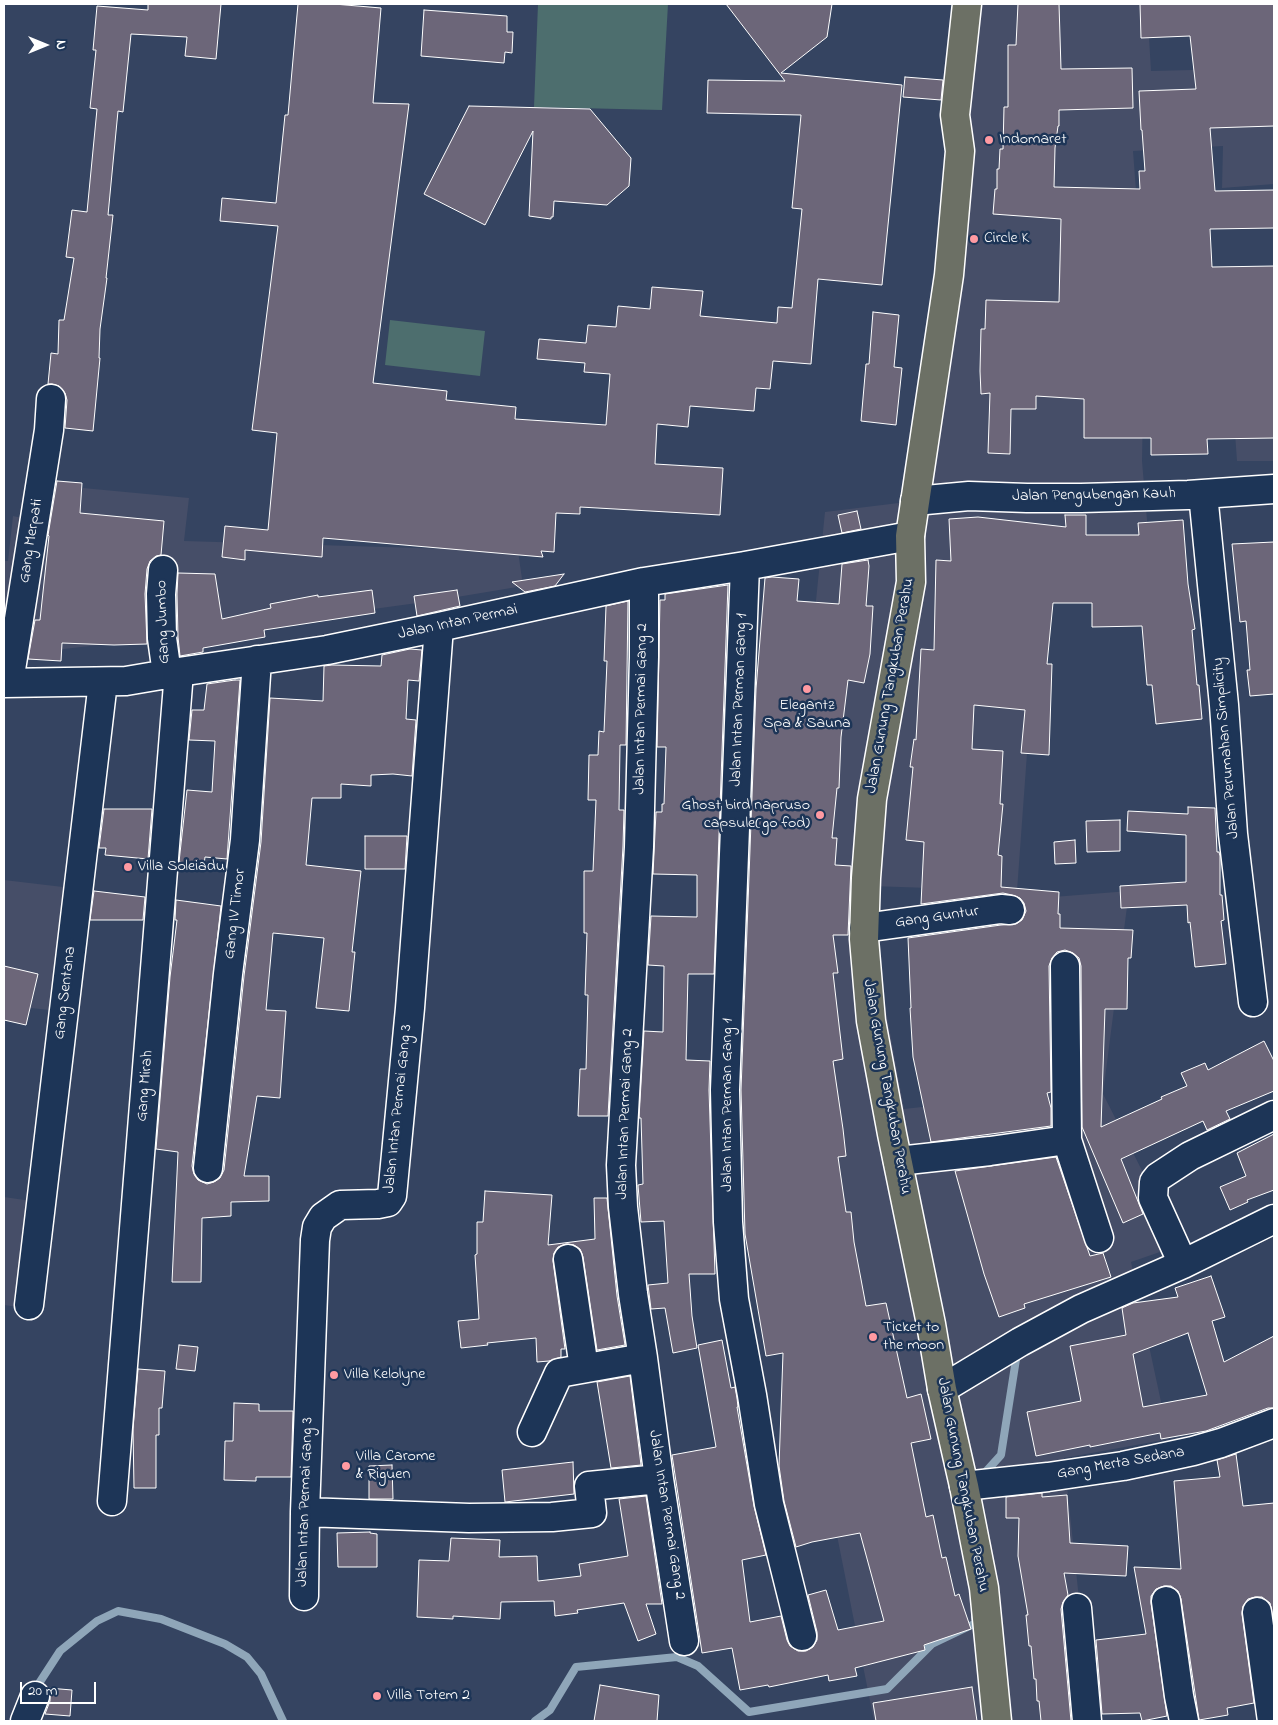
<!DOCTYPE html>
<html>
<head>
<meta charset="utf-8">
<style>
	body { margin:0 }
	#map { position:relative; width:1278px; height:1725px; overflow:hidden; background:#354461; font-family:"Indie Flower",sans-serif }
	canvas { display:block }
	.frame { position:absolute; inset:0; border:5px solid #fff; pointer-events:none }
	.north { position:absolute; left:20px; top:20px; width:50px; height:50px; -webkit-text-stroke:4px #1d3557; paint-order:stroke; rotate:90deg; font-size:14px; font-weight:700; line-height:20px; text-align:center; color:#fff }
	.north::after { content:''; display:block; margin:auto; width:18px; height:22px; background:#fff; clip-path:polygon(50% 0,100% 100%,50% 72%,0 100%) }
	.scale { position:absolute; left:20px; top:1682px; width:76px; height:22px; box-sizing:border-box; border:2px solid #fff; border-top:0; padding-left:6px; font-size:15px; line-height:18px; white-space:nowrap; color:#fff; -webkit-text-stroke:4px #1d3557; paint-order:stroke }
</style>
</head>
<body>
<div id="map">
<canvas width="1278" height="1725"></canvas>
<div class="frame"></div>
<div class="north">N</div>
<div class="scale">20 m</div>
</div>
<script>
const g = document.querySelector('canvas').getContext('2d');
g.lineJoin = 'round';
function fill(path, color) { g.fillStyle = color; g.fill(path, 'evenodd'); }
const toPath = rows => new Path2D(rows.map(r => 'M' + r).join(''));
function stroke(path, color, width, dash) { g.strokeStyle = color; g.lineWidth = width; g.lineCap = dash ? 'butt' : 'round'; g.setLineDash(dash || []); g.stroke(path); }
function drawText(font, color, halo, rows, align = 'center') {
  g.font = font + ' "Indie Flower",sans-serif'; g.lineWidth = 5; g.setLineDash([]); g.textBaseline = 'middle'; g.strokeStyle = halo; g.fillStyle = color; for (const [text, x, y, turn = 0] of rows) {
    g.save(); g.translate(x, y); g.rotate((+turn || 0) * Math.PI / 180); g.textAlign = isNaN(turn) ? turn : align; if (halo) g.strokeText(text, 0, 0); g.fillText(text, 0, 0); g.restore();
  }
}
fill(toPath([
	[979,4,1147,4,1151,71,1274,68,1274,184,1222,188,1223,146,1133,151,1145,310,1142,461,1150,555,1042,547,1017,891,871,886,870,923,904,1109,1064,1091,1053,897,1129,891,1103,1094,1180,1245,1131,1262,1169,1439,1064,1458,1092,1721,874,1721,797,1335,807,689,825,512,915,501],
	[1231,377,1274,377,1274,461,1237,461],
	[83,488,189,498,184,541,518,551,523,586,439,600,184,635,4,656,4,561,8,561,13,516,75,529],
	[4,880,63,887,49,1010,4,1005],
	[4,1197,38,1202,24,1308,4,1305]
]), '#464e68');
fill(toPath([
	[538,4,668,4,662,110,534,107],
	[390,320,485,331,480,376,385,365]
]), '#4d6e6e');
stroke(toPath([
	[981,1477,1001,1455,1017,1353],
	[34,1691,60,1651,97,1621,118,1611,161,1619,225,1644,247,1657,261,1674,283,1721],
	[535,1721,550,1710,576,1667,677,1657,698,1666,749,1712,887,1689,932,1644,976,1623,975,1617]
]), '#8fa6b9', 8);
const building = toPath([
	[148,4,221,4,216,59,185,56,187,37,131,34,123,112,118,111,108,215,113,215,106,278,107,278,100,329,99,358,100,358,93,431,65,428,67,400,65,393,59,386,52,384,48,384,51,353,58,354,59,320,64,320,74,258,66,257,72,210,87,212,97,109,90,108,96,50,93,50,97,6,148,10,148,4],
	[298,4,334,4,381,8,373,103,409,104,373,383,447,391,446,400,516,407,515,419,606,425,610,374,584,372,585,363,537,359,539,339,586,343,588,325,616,327,618,306,650,309,652,287,703,291,700,316,777,323,778,307,792,308,802,209,792,208,801,115,707,113,708,80,785,81,726,4,832,4,827,37,781,73,902,85,882,285,818,279,811,364,773,361,770,389,756,388,754,411,690,406,688,427,657,424,655,464,723,468,720,515,580,507,580,514,556,513,554,552,541,551,543,557,323,538,322,557,245,550,245,560,222,557,225,526,268,530,277,433,252,430,278,226,220,221,222,198,276,203,285,115,288,115,298,4],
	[1018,4,1059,4,1061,69,1132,68,1133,108,1059,110,1059,126,1058,126,1055,148,1054,187,1140,189,1139,171,1145,171,1142,130,1141,130,1139,91,1196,89,1190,36,1141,38,1140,4,1274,4,1274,126,1210,128,1215,191,1274,190,1274,228,1210,229,1212,267,1274,266,1274,438,1207,439,1208,454,1151,455,1151,438,1084,438,1084,399,1036,396,1036,409,1011,409,1010,454,988,453,990,393,981,394,980,371,981,329,985,329,986,300,1059,302,1061,219,993,214,995,189,997,189,997,169,999,169,1000,149,1003,149,1004,107,1008,107,1008,45,1016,45,1018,4],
	[424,10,507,16,507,32,513,32,512,53,505,52,504,63,421,56,424,10],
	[905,77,943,80,941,100,903,97,905,77],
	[469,106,590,109,631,158,629,186,607,205,554,201,553,217,551,217,551,219,529,216,533,131,485,225,424,194,469,106],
	[873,312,899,315,894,367,902,368,896,425,861,421,866,364,869,364,873,312],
	[57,481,82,483,80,513,164,521,161,555,156,556,150,561,147,569,145,594,147,644,114,645,62,643,61,661,28,659,35,620,40,620,49,536,48,535,57,481],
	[857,511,861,529,842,533,838,515,857,511],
	[1065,515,1086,515,1086,535,1139,535,1138,523,1183,520,1188,584,1195,629,1192,630,1197,685,1199,685,1202,719,1156,724,1152,685,1147,685,1142,626,1092,627,1092,603,1053,603,1047,664,1052,664,1049,755,1021,753,1025,710,974,705,972,749,1003,751,1000,804,1003,804,998,855,1002,856,1001,887,1059,892,1058,914,1060,914,1060,928,1133,930,1131,958,1128,958,1127,1009,1105,1009,1101,1127,1162,1099,1161,1097,1187,1086,1181,1073,1205,1063,1208,1070,1264,1041,1274,1061,1274,1091,1226,1111,1230,1119,1207,1130,1203,1121,1121,1159,1143,1214,1123,1223,1082,1127,1081,966,1079,958,1073,953,1065,950,1057,952,1052,958,1049,966,1051,1092,1047,1093,1051,1108,1051,1126,931,1142,913,1057,910,1008,911,1008,908,938,1001,925,1016,924,1022,920,1026,911,1024,903,1020,898,1012,895,1003,893,921,904,924,842,906,840,913,767,910,767,914,739,916,740,921,649,934,650,936,560,951,561,949,519,978,517,1066,527,1065,515],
	[1274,542,1274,694,1250,696,1247,670,1250,670,1246,621,1240,622,1232,544,1274,542],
	[868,560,869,566,866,606,873,606,870,654,864,683,848,680,841,737,839,788,837,788,832,838,837,838,835,865,851,866,848,935,833,935,838,973,833,973,843,1059,833,1061,843,1129,846,1156,838,1157,846,1212,851,1212,854,1242,866,1306,886,1303,907,1398,921,1394,931,1439,911,1443,926,1517,933,1515,942,1558,946,1557,955,1596,959,1594,971,1629,924,1645,925,1650,855,1668,857,1676,829,1681,828,1675,769,1687,768,1685,740,1690,732,1648,702,1653,672,1455,716,1447,698,1345,722,1340,731,1388,735,1387,737,1398,738,1407,737,1407,754,1506,766,1555,742,1560,750,1622,781,1616,787,1640,790,1646,798,1651,806,1651,813,1647,817,1640,817,1632,808,1595,826,1590,838,1630,884,1621,860,1533,812,1542,796,1547,784,1501,779,1466,783,1353,766,1356,745,1234,741,1090,756,689,765,578,772,577,799,579,797,601,839,604,842,564,868,560],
	[178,573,215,574,222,619,271,608,270,604,318,595,318,597,372,590,375,613,264,630,265,637,203,648,203,652,180,656,178,637,177,594,178,573],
	[564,574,555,586,525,592,512,582,564,574],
	[728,585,714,974,688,974,686,1060,710,1061,709,1090,715,1274,689,1274,692,1316,697,1348,673,1353,665,1308,651,1309,648,1285,668,1283,664,1221,641,1222,638,1185,643,1184,641,1118,639,1118,644,1031,663,1032,664,966,648,965,651,916,697,917,697,875,653,874,656,812,662,812,662,804,664,804,666,747,657,747,660,600,665,600,665,594,728,585],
	[457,590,460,606,417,616,414,596,457,590],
	[628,601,626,745,620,745,619,810,624,810,623,846,608,1116,578,1116,580,1069,586,1069,588,995,585,995,587,933,584,933,584,871,593,871,596,800,588,800,589,755,598,755,599,731,604,732,607,661,604,661,606,606,628,601],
	[410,649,422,650,419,681,408,680,406,719,416,720,412,776,393,774,371,775,371,786,341,784,341,798,312,798,306,865,361,871,352,952,355,952,349,1011,316,1008,324,938,273,933,266,1010,286,1011,280,1098,257,1096,244,1176,269,1176,269,1201,231,1202,231,1216,202,1218,201,1282,172,1282,178,1152,156,1149,170,977,177,920,175,920,176,900,221,906,192,1166,194,1174,198,1180,207,1184,214,1182,220,1178,224,1170,244,976,261,842,270,698,323,701,324,666,332,665,381,666,382,655,410,649],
	[235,680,240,680,227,859,205,857,204,865,179,862,187,790,212,792,215,741,189,740,192,710,204,710,207,684,235,680],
	[1188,807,1215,808,1217,852,1219,852,1220,856,1220,895,1222,895,1224,920,1221,921,1226,964,1195,967,1190,922,1188,923,1187,905,1121,908,1120,886,1186,882,1186,835,1127,831,1128,811,1188,814,1188,807],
	[104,809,152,809,148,859,105,855,106,848,99,848,104,809],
	[1120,820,1120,851,1087,852,1086,821,1120,820],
	[365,836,407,836,405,869,365,869,365,836],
	[1075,840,1076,863,1055,864,1054,842,1075,840],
	[94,891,145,897,143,920,90,920,94,891],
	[4,966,38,974,26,1025,4,1020,4,966],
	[1274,1134,1274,1190,1247,1200,1248,1202,1230,1210,1220,1187,1246,1176,1237,1153,1274,1134],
	[1056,1157,1090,1256,1103,1253,1111,1277,1024,1304,1025,1308,999,1317,984,1274,955,1171,1056,1157],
	[485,1191,552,1195,548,1245,595,1239,594,1198,607,1198,617,1296,625,1345,597,1350,583,1257,580,1249,574,1245,566,1244,558,1247,554,1253,553,1261,565,1349,561,1349,561,1357,549,1361,537,1362,536,1338,487,1343,488,1345,461,1348,458,1321,479,1319,475,1255,477,1254,477,1222,483,1222,485,1191],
	[1211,1276,1225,1317,1212,1321,1224,1362,1274,1336,1274,1408,1268,1408,1206,1431,1161,1439,1160,1433,1090,1447,1090,1445,1036,1456,1027,1412,1081,1401,1070,1346,1126,1335,1122,1308,1133,1303,1178,1297,1175,1288,1211,1276],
	[1188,1333,1207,1395,1143,1407,1133,1354,1188,1333],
	[179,1345,198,1347,195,1371,176,1369,179,1345],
	[138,1369,165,1371,162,1408,159,1408,159,1435,156,1435,156,1488,134,1488,133,1429,138,1369],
	[630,1376,641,1465,611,1468,597,1382,630,1376],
	[234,1403,259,1404,259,1411,293,1411,291,1477,256,1477,256,1481,224,1480,225,1441,233,1441,234,1403],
	[1236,1454,1243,1506,1274,1503,1274,1623,1270,1603,1262,1597,1255,1597,1248,1599,1243,1606,1242,1614,1254,1703,1227,1708,1228,1715,1199,1720,1181,1599,1178,1591,1171,1586,1164,1586,1156,1589,1151,1596,1151,1603,1167,1716,1142,1721,1140,1713,1102,1714,1096,1640,1146,1634,1134,1567,1181,1569,1174,1481,1220,1477,1217,1460,1236,1454],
	[573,1462,574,1494,505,1502,502,1470,573,1462],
	[392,1465,393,1499,369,1499,369,1466,392,1465],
	[1042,1493,1042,1497,1067,1495,1070,1543,1128,1546,1126,1576,1064,1573,1068,1595,1063,1602,1061,1609,1071,1721,1041,1721,1039,1701,1037,1701,1036,1679,1034,1679,1031,1646,1029,1646,1026,1615,1028,1615,1018,1556,1019,1518,1006,1518,1006,1497,1042,1493],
	[646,1496,662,1604,646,1604,656,1634,638,1641,624,1603,577,1610,578,1613,555,1616,554,1601,501,1602,500,1619,453,1616,453,1619,417,1617,419,1560,449,1561,451,1538,500,1540,499,1557,537,1556,538,1581,581,1576,579,1564,628,1556,619,1499,646,1496],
	[370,1532,370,1533,377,1534,377,1567,338,1567,337,1533,370,1532],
	[600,1685,659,1695,657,1721,594,1721,600,1685],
	[972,1687,977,1721,876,1721,873,1703,972,1687],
	[48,1688,72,1690,70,1716,45,1714,50,1701,50,1694,48,1688]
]);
fill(building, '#6c6679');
stroke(building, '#fff', 1);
const minor = toPath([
	[1203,494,1224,705,1233,834,1253,1002],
	[915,501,969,496,1027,498,1081,498,1188,495,1274,489],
	[745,566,725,1090,728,1222,734,1299,752,1395,769,1504,802,1636],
	[163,570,161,594,162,638,167,674],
	[644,582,644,657,639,847,621,1165,623,1207,633,1294,643,1358,659,1479,684,1641],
	[9,682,49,430,51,399],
	[4,683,126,681,179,672,327,650,439,627,644,582,745,566,910,536],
	[864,928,1001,909,1010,910],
	[1065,966,1067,1140,1099,1238],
	[898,1161,990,1151,1067,1140],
	[208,1168,228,974,245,840,257,660],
	[568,1259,584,1368],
	[1183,1264,1153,1198,1154,1182,1158,1177,1190,1156,1274,1115],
	[29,1305,103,682],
	[942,1389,1020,1342,1081,1309,1183,1264,1274,1219],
	[532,1432,559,1373,643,1358],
	[964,1486,1048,1477,1123,1466,1193,1451,1221,1443,1274,1423],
	[112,1501,179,672],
	[305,1512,469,1518,552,1517,592,1513,589,1486,659,1479],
	[304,1596,305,1512,315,1240,317,1227,323,1217,340,1205,378,1204,388,1202,392,1196,410,1008,439,627],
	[1166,1601,1179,1696,1184,1721],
	[1077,1608,1087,1721],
	[1257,1612,1272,1721],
	[25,1721,35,1696]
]);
const major = toPath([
	[967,4,955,115,960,151,949,275,910,536,911,582,872,799,866,878,864,939,871,1021,892,1134,931,1324,942,1389,964,1486,984,1588,997,1721]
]);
stroke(minor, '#fff', 31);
stroke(major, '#fff', 31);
stroke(minor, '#1d3557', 28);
stroke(major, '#6c7065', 28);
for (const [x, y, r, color] of [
	[989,140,5,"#ff9aa2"],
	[974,239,5,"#ff9aa2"],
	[807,689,5,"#ff9aa2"],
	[820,815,5,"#ff9aa2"],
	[128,867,5,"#ff9aa2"],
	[873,1337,5,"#ff9aa2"],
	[334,1375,5,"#ff9aa2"],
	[346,1466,5,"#ff9aa2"],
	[377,1696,5,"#ff9aa2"]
]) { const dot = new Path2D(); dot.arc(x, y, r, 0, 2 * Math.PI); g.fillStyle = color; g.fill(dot); stroke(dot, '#1d3557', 2); }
drawText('16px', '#fff', '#1d3557', [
	["Indomaret",999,140],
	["Circle K",984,239],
	["Elegantz",807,706,"center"],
	["Spa & Sauna",807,724,"center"],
	["Ghost bird napruso",810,806,"right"],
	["capsule(go fod)",810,824,"right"],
	["Villa Soleiadu",138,867],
	["Ticket to",883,1328],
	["the moon",883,1346],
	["Villa Kelolyne",344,1375],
	["Villa Carome",356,1457],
	["& Riguen",356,1475],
	["Villa Totem 2",387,1696]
], 'left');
drawText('16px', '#fff', '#1d3557', [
	["Jalan Pengubengan Kauh",1094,496,-1],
	["Gang Merpati",32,541,-81],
	["Gang Jumbo",164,622,-92],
	["Jalan Intan Permai",458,623,-12],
	["Jalan Gunung Tangkuban Perahu",891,686,-80],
	["Jalan Intan Perman Gang 1",740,700,-88],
	["Jalan Intan Permai Gang 2",642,709,-89],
	["Jalan Perumahan Simplicity",1227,748,-95],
	["Gang IV Timor",236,914,-83],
	["Gang Guntur",937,918,-8],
	["Gang Sentana",66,993,-83],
	["Gang Mirah",146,1086,-85],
	["Jalan Gunung Tangkuban Perahu",886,1087,80],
	["Jalan Intan Perman Gang 1",728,1105,-90],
	["Jalan Intan Permai Gang 3",399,1109,-84],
	["Jalan Intan Permai Gang 2",626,1114,-88],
	["Gang Merta Sedana",1121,1464,-10],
	["Jalan Gunung Tangkuban Perahu",962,1485,79],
	["Jalan Intan Permai Gang 3",306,1502,-88],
	["Jalan Intan Permai Gang 2",666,1515,81]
]);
</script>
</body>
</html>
